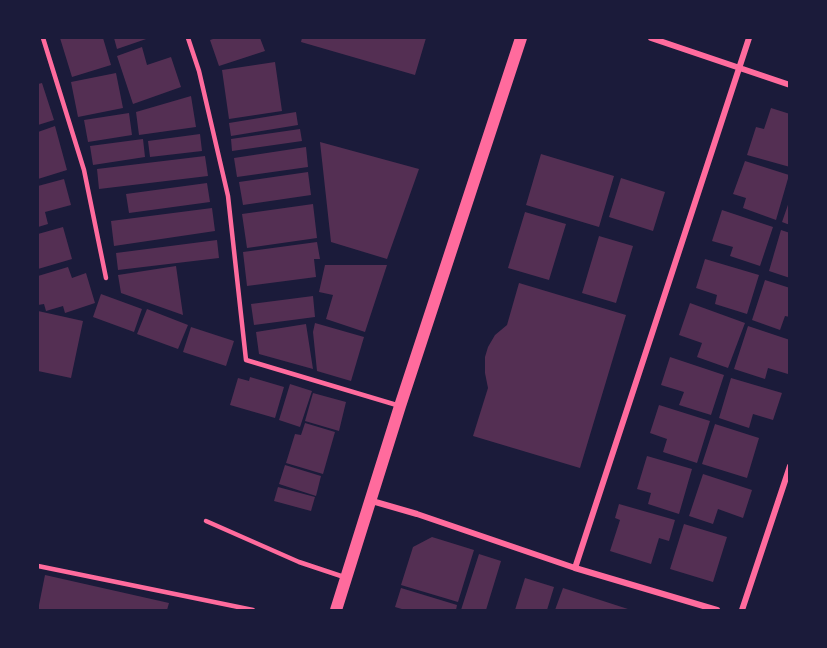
<!DOCTYPE html>
<html>
<head>
<meta charset="utf-8">
<style>
	body { margin:0 }
	#map { position:relative; width:827px; height:648px; overflow:hidden; background:#1b1b3a; font-family:Overpass,sans-serif }
	canvas { display:block }
	.frame { position:absolute; inset:0; border:39px solid #1b1b3a; pointer-events:none }
</style>
</head>
<body>
<div id="map">
<canvas width="827" height="648"></canvas>
<div class="frame"></div>
</div>
<script>
const g = document.querySelector('canvas').getContext('2d');
g.lineJoin = 'round';
function fill(path, color) { g.fillStyle = color; g.fill(path, 'evenodd'); }
const toPath = rows => new Path2D(rows.map(r => 'M' + r).join(''));
function stroke(path, color, width, dash) { g.strokeStyle = color; g.lineWidth = width; g.lineCap = dash ? 'butt' : 'round'; g.setLineDash(dash || []); g.stroke(path); }
fill(toPath([
	[60,38,103,38,111,65,72,77],
	[114,38,149,38,117,49],
	[216,38,260,38,265,51,219,66,210,40],
	[302,38,426,38,415,75,301,42],
	[142,47,147,65,171,57,181,87,133,104,117,56],
	[275,62,282,111,229,119,222,70],
	[116,73,123,108,78,117,71,82],
	[42,83,54,120,38,125,38,84],
	[191,96,196,127,139,135,136,112],
	[771,108,790,114,790,167,747,155,756,127,764,129],
	[296,112,298,125,231,136,229,123],
	[129,113,132,135,88,142,84,120],
	[55,126,67,170,38,179,38,132],
	[300,129,302,141,232,151,231,139],
	[200,134,202,151,150,157,148,141],
	[143,139,145,157,93,165,90,146],
	[320,142,419,169,387,259,331,242],
	[306,147,308,167,237,177,234,158],
	[541,154,614,176,599,227,526,205],
	[205,156,208,176,99,189,97,169],
	[745,161,789,175,776,220,743,208,746,198,733,194],
	[308,172,311,195,243,205,239,182],
	[621,178,665,192,653,231,609,217],
	[64,179,71,205,45,212,48,224,38,227,38,186],
	[207,183,210,202,129,213,126,194],
	[790,199,790,225,782,222],
	[313,204,317,238,247,248,242,214],
	[212,208,215,231,114,246,111,221],
	[722,210,773,227,760,266,730,256,733,247,712,241],
	[525,212,566,224,549,280,508,268],
	[63,227,72,259,38,269,38,234],
	[781,230,790,233,790,278,769,271],
	[599,236,633,246,616,303,582,293],
	[217,240,219,258,118,270,116,253],
	[317,242,320,259,314,259,316,277,247,286,243,252],
	[705,259,759,275,747,314,715,304,717,295,696,288],
	[325,265,387,265,365,332,326,319,333,295,319,292],
	[176,266,183,315,121,293,118,275],
	[68,267,72,278,86,273,95,303,65,313,63,306,46,311,44,304,38,305,38,276],
	[765,280,790,288,790,317,785,316,780,330,752,320],
	[519,283,626,315,580,468,473,436,488,388,485,373,485,357,488,347,495,335,507,325],
	[101,294,142,309,134,332,93,317],
	[313,296,315,317,254,325,251,304],
	[690,303,745,323,728,368,697,357,702,343,679,335],
	[147,309,188,325,178,349,137,334],
	[38,311,83,321,71,378,38,371],
	[315,323,364,337,351,381,317,371,313,332],
	[306,324,313,369,259,354,256,332],
	[748,326,790,340,788,374,768,368,765,379,734,369],
	[191,327,234,341,226,366,183,352],
	[670,357,724,375,711,415,679,405,684,392,661,385],
	[250,377,284,387,275,418,230,405,238,378,249,381],
	[731,378,782,393,773,420,753,414,749,428,719,418],
	[290,384,312,391,300,427,279,420],
	[313,393,346,402,339,431,305,421],
	[659,405,710,421,697,463,663,452,667,439,650,433],
	[305,423,335,432,323,474,286,463,295,434,301,435],
	[715,424,759,438,747,478,702,464],
	[647,456,692,469,679,514,648,504,651,493,637,489],
	[285,465,321,476,316,496,279,484],
	[703,474,752,490,743,518,718,509,713,524,689,516],
	[278,487,315,497,311,511,274,501],
	[619,504,675,520,669,541,659,538,651,564,610,551,620,520,615,518],
	[684,524,727,537,713,582,670,569],
	[432,537,474,550,458,602,401,585,413,547],
	[479,554,501,561,486,610,461,610],
	[45,575,169,603,167,610,38,610],
	[525,578,554,587,547,610,515,610],
	[401,588,457,605,456,610,405,610,395,607],
	[563,588,631,610,555,610]
]), '#542f53');
stroke(toPath([
	[43,38,84,170,106,278],
	[188,38,199,71,228,196,246,360,400,406],
	[206,521,299,562,344,577],
	[38,566,253,610]
]), '#ff6b9d', 4.5);
stroke(toPath([
	[651,38,790,85],
	[372,501,417,514,575,568],
	[717,610,575,568,749,38],
	[742,610,790,466]
]), '#ff6b9d', 6);
stroke(toPath([
	[336,610,400,406,521,38]
]), '#ff6b9d', 12);
</script>
</body>
</html>
